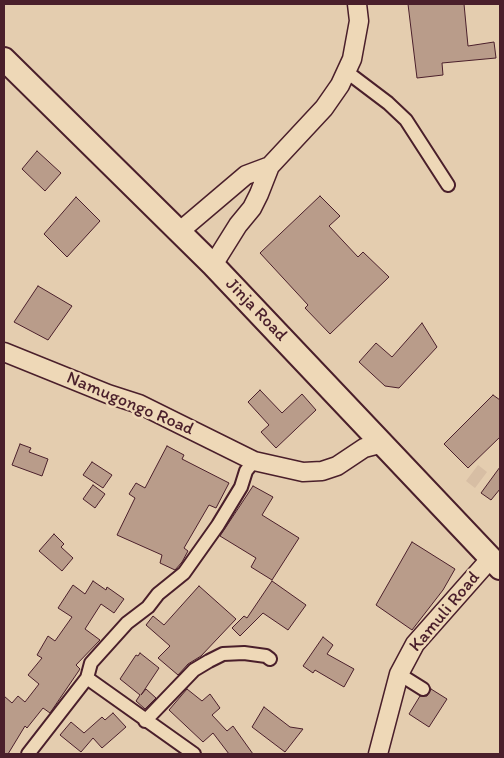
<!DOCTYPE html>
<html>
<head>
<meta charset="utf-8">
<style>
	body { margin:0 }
	#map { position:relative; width:504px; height:758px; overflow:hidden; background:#e4cdaf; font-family:Itim,sans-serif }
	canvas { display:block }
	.frame { position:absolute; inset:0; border:5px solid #4a1f2b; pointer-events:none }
</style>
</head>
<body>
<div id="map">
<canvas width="504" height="758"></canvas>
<div class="frame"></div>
</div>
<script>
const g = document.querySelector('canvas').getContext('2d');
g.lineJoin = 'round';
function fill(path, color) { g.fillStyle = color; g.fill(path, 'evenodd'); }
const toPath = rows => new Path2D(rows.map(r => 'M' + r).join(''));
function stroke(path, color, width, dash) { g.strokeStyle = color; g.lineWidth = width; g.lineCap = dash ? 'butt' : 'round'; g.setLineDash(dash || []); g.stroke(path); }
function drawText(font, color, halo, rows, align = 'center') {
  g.font = font + ' Itim,sans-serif'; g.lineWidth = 5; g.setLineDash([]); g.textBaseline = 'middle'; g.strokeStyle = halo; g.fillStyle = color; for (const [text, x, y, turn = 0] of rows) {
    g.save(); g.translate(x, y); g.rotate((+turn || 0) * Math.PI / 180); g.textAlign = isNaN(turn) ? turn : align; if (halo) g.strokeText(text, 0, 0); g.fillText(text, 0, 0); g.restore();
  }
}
fill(toPath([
	[478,465,487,472,475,488,466,481]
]), '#d7bea4');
const building = toPath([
	[408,4,464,4,468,46,494,42,496,58,442,63,443,75,417,78,408,4],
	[37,151,61,173,45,191,22,169,37,151],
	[320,196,340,216,329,226,358,257,363,252,389,277,330,334,305,308,308,305,260,253,320,196],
	[76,197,100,221,67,257,44,234,76,197],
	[38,286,72,306,48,340,14,322,38,286],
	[422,323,437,347,399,388,385,386,359,362,376,343,392,357,422,323],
	[260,390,282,413,302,394,316,410,276,448,261,432,269,425,248,402,260,390],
	[493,395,500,400,500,437,468,468,444,444,493,395],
	[20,444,31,448,29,452,48,459,42,476,12,465,20,444],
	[167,446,184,455,182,459,229,483,216,508,209,505,184,548,188,551,182,562,175,570,160,563,162,555,117,535,135,498,129,494,136,483,145,488,167,446],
	[92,462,112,475,103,488,83,475,92,462],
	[500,467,500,489,491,500,481,493,500,467],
	[93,485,105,494,95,508,83,499,93,485],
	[253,486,273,497,262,515,299,538,272,580,251,567,256,558,220,536,253,486],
	[54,534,64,544,61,547,73,558,62,571,39,551,54,534],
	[412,542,455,569,443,590,412,630,376,605,412,542],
	[93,581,106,590,107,587,124,599,114,613,101,604,85,629,100,640,76,665,80,669,50,713,43,708,27,728,25,726,8,754,4,754,4,696,12,703,18,696,25,702,39,684,28,675,42,658,37,655,48,636,55,641,72,617,58,608,73,585,85,594,93,581],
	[272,581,306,605,288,630,263,613,240,636,232,628,244,616,247,618,272,581],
	[199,586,236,619,201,656,188,664,178,675,158,658,170,646,146,625,153,616,164,625,199,586],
	[323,637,333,645,327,654,354,669,344,687,315,670,313,673,303,666,323,637],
	[140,653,159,668,141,695,146,689,156,698,145,709,136,701,140,695,120,679,136,655,138,656,140,653],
	[187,689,202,701,210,694,220,708,212,715,227,731,233,726,253,754,229,754,213,733,203,742,169,710,187,689],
	[431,689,447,699,429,727,409,714,420,696,427,696,431,689],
	[264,707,290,727,303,729,285,752,252,727,264,707],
	[113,713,126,727,102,748,93,738,81,752,60,735,71,722,84,733,102,717,105,720,113,713]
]);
fill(building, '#b99c8a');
stroke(building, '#4a1f2b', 1);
const street = toPath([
	[347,72,388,103,406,120,448,185],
	[399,674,423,689],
	[145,721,194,670,209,661,223,654,244,653,266,656,270,659],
	[28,754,87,678],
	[194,754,87,678,91,663,127,623,148,607,158,594,184,573,218,525,241,487,246,471,254,461]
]);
const secondary = toPath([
	[180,231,246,175,270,166,324,108,340,85,352,59,359,21,357,4],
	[213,265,238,225,252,208,259,194,270,166],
	[4,352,108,394,139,404,254,461,303,472,322,471,337,466,364,448,383,443],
	[378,754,399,674,415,644,491,558]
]);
const highway = toPath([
	[4,59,213,265,500,568]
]);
stroke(street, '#4a1f2b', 16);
stroke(secondary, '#4a1f2b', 21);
stroke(highway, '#4a1f2b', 26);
stroke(street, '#eed8b7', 12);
stroke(secondary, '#eed8b7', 18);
stroke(highway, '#eed8b7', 22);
drawText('18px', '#4a1f2b', '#eed8b7', [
	["Jinja Road",256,310,46],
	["Namugongo Road",130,404,23],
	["Kamuli Road",445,612,-50]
]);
</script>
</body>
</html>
